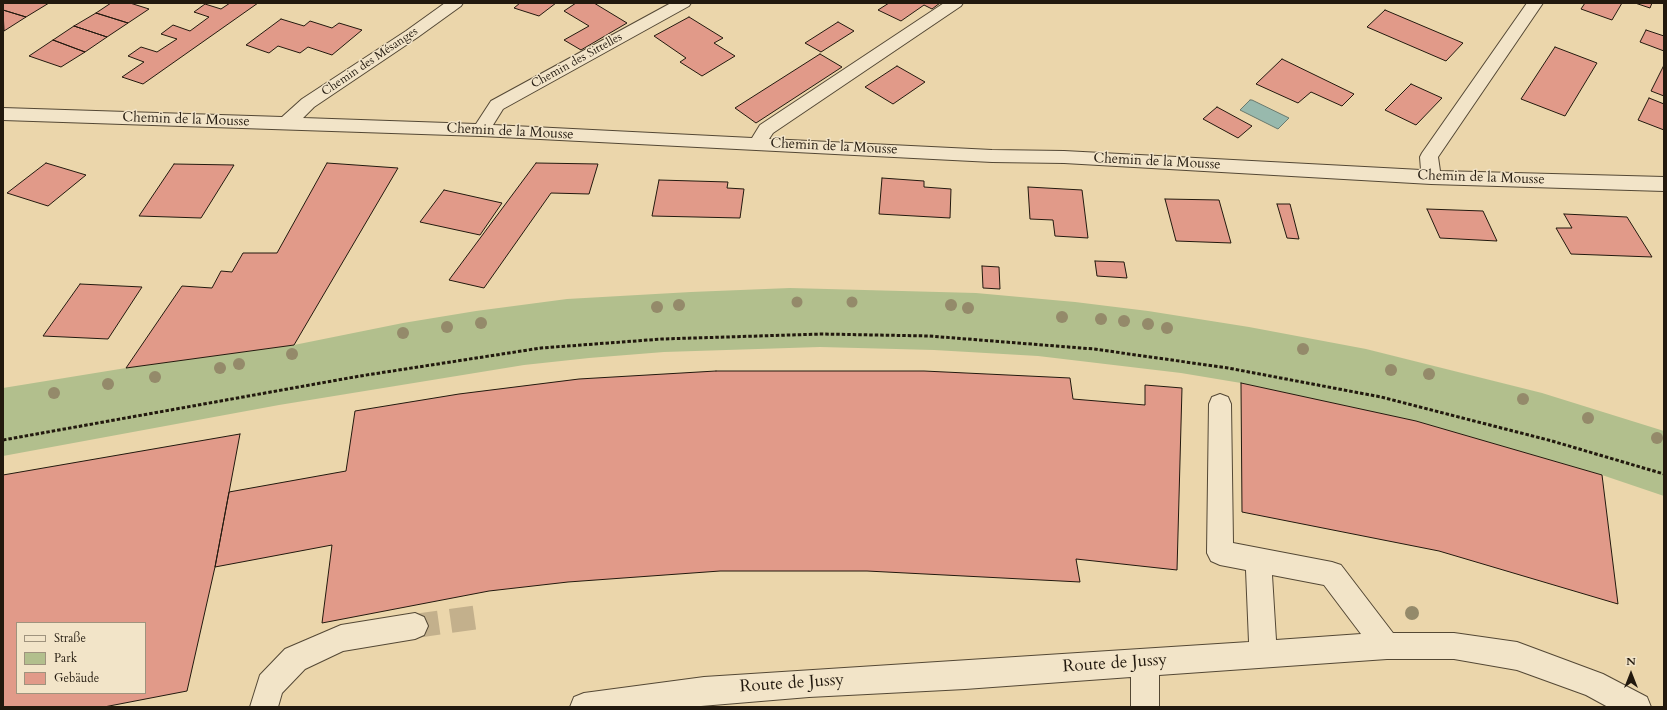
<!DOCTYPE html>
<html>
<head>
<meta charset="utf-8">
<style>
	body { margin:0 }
	#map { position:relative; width:1667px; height:710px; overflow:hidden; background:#ebd6ab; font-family:Cardo,serif }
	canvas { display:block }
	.frame { position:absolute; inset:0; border:4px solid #22190e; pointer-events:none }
	.legend { position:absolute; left:16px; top:622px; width:130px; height:72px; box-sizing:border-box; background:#f2e4c8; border:1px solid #9f937e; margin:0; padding:5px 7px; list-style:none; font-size:12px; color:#22190e }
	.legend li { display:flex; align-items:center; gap:8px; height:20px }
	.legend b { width:20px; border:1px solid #9f937e }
	.north { position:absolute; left:1611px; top:654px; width:40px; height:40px; -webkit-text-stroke:3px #f2e4c8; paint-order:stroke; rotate:0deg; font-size:11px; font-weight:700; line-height:16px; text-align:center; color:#22190e }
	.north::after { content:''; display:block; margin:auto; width:14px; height:18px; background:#22190e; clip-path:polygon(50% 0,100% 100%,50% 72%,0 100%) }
</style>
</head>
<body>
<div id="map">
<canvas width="1667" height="710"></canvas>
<div class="frame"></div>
<ul class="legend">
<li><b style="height:5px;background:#f2e4c8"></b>Straße</li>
<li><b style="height:11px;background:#b2bf8d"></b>Park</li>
<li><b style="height:11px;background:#e19a89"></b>Gebäude</li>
</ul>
<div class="north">N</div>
</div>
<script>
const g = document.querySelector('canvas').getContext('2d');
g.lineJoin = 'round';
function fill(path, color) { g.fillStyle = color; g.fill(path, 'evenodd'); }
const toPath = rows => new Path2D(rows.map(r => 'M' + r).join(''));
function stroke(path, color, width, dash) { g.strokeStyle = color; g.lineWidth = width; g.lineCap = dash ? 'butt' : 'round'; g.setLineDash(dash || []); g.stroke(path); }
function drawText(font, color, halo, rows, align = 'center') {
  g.font = font + ' Cardo,serif'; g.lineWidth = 3; g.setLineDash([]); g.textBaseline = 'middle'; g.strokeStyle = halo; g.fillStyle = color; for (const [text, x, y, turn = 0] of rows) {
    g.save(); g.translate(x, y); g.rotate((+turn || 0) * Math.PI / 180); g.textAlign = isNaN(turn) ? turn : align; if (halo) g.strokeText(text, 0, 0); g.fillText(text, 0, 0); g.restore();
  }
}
fill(toPath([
	[790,288,976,293,1075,302,1148,311,1249,327,1366,349,1542,393,1664,431,1664,496,1602,475,1416,421,1241,383,1181,373,1038,356,934,350,820,347,664,352,589,358,524,365,279,405,3,456,3,388,126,368,294,345,403,323,476,311,567,299,691,292]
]), '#b2bf8d');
const water = toPath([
	[1250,100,1252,100,1289,118,1278,129,1240,110,1250,100]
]);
fill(water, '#98b9ad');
stroke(water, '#69796d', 1);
const building = toPath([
	[3,3,49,3,26,17,3,10,3,3],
	[111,3,130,3,149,9,128,23,96,13,111,3],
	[230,3,258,3,143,84,122,77,144,62,128,56,141,47,157,52,177,39,161,34,173,25,190,31,209,17,194,12,205,4,221,9,230,3],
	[520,3,556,3,539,16,514,8,520,3],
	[576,3,594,3,627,23,581,50,564,40,589,26,564,11,576,3],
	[889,3,940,3,932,9,924,5,901,21,878,10,889,3],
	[1585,3,1622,3,1612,20,1581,9,1585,3],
	[1635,3,1652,3,1650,8,1635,3],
	[3,10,26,17,4,31,3,10],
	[1385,10,1463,43,1446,61,1367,27,1385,10],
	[96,13,128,23,107,37,74,26,96,13],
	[689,17,723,38,714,43,735,56,702,76,680,62,686,58,654,36,689,17],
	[281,19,304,26,310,21,332,28,339,23,362,30,332,55,308,47,300,53,278,46,269,53,246,45,281,19],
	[838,22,854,31,821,52,805,43,838,22],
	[74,26,107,37,85,52,53,40,74,26],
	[1646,30,1664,36,1664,51,1640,42,1646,30],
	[53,40,85,52,61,67,29,56,53,40],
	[1555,47,1597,63,1565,116,1521,99,1555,47],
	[820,54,842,67,756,123,735,108,820,54],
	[1282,59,1354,94,1342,106,1311,92,1298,103,1256,84,1282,59],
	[1664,65,1664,96,1651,91,1664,65],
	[897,66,925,82,893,104,865,87,897,66],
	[1411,84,1442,98,1416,125,1385,110,1411,84],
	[1649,98,1664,104,1664,130,1638,120,1649,98],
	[1217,107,1252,126,1238,138,1203,119,1217,107],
	[46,163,86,175,48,206,7,193,46,163],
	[327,163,398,168,294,345,126,368,182,286,212,288,221,271,232,272,243,253,277,253,327,163],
	[536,163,598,164,589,194,551,193,484,288,449,280,536,163],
	[174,164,234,165,201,218,139,216,174,164],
	[882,178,924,181,924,187,951,189,950,218,879,214,882,178],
	[659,180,728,182,727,188,744,189,740,218,652,216,659,180],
	[1028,187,1082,190,1088,238,1055,236,1053,220,1030,219,1028,187],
	[444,190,502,203,480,235,420,222,444,190],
	[1165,199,1219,200,1231,243,1176,241,1165,199],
	[1277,204,1290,204,1299,239,1287,238,1277,204],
	[1427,209,1483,211,1497,241,1440,238,1427,209],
	[1564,214,1627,217,1652,257,1571,254,1556,228,1572,228,1564,214],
	[1095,261,1124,262,1127,278,1097,276,1095,261],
	[982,266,999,267,1000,289,983,288,982,266],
	[80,284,142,287,108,339,43,336,80,284],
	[716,371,924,371,1070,378,1073,399,1145,405,1145,385,1182,388,1177,570,1076,559,1080,582,867,571,720,571,568,582,489,591,322,623,332,545,215,567,229,492,346,471,355,411,459,394,579,379,716,371],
	[1241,383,1416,421,1602,475,1618,604,1439,551,1242,512,1241,383],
	[240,434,215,567,187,691,104,707,3,707,3,475,240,434],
	[17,623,145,623,145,693,17,693,17,623]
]);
fill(building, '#e19a89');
stroke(building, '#22190e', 1);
stroke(toPath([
	[415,626,479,617]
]), '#c3b08c', 24, [24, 12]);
const minor = toPath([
	[445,3,463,3,461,6,418,37,314,107,303,118,476,124,491,101,671,3,691,3,689,6,503,109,493,125,752,138,760,125,944,3,963,3,961,6,773,133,769,139,992,150,1064,151,1421,170,1420,157,1422,153,1527,3,1543,3,1438,157,1440,171,1664,177,1664,191,1431,184,1064,163,992,162,481,136,3,120,3,108,282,117,302,99,406,31,445,3],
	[1220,394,1228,397,1231,404,1233,543,1332,562,1341,565,1393,633,1454,633,1517,642,1603,674,1647,697,1651,707,1608,707,1586,695,1517,670,1454,659,1387,659,1159,675,1159,707,1131,707,1131,677,965,689,809,697,689,707,570,707,574,697,584,693,704,677,1249,642,1246,570,1220,565,1211,561,1207,553,1209,404,1212,397,1220,394],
	[1272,575,1324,585,1361,634,1276,640,1272,575],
	[415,613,424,617,428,626,424,635,415,639,343,651,305,669,282,693,278,707,250,707,260,675,285,649,341,625,415,613]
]);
stroke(minor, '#544835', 2);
stroke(toPath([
	[3,440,360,376,541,348,662,339,822,334,929,336,1094,349,1228,368,1381,397,1552,441,1664,474]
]), '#22190e', 3, [3.5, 2]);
fill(minor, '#f2e4c8');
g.fillStyle = '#948a6a';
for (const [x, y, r] of [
	[797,302,5.5],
	[852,302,5.5],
	[679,305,6],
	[951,305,6],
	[657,307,6],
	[968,308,6],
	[1062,317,6],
	[1101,319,6],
	[1124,321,6],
	[481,323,6],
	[1148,324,6],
	[447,327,6],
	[1167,328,6],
	[403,333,6],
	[1303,349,6],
	[292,354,6],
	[239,364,6],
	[220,368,6],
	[1391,370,6],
	[1429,374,6],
	[155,377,6],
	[108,384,6],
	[54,393,6],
	[1523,399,6],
	[1588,418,6],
	[1657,438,6],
	[1412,613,7]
]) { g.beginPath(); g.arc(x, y, r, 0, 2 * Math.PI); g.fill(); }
drawText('12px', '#22190e', '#f2e4c8', [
	["Chemin des Sittelles",577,61,-29],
	["Chemin des Mésanges",370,62,-34]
]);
drawText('14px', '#22190e', '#f2e4c8', [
	["Chemin de la Mousse",186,120,2],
	["Chemin de la Mousse",510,132,3],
	["Chemin de la Mousse",834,147,3],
	["Chemin de la Mousse",1157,162,3],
	["Chemin de la Mousse",1481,178,2]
]);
drawText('17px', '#22190e', '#f2e4c8', [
	["Route de Jussy",1115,664,-4],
	["Route de Jussy",792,684,-4]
]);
</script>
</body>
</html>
